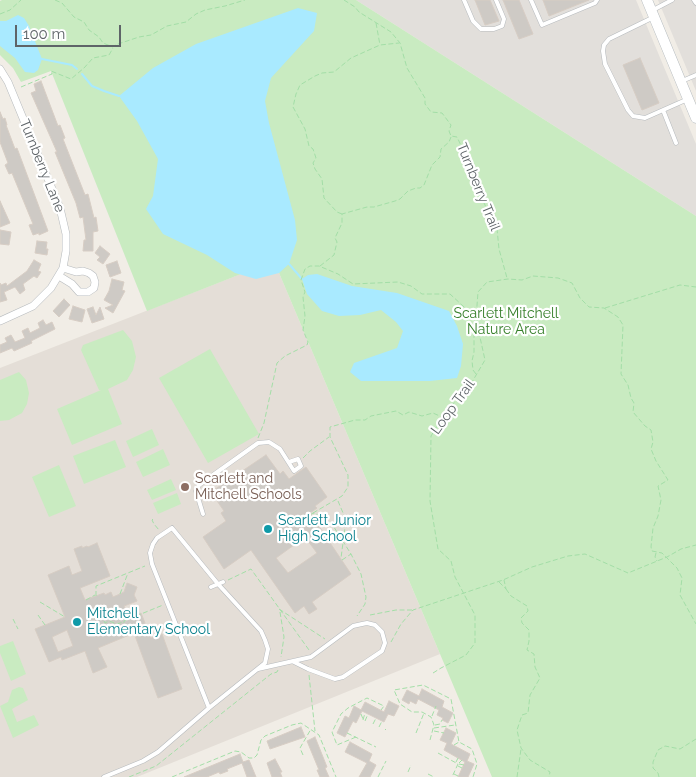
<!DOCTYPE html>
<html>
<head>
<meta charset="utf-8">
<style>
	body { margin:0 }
	#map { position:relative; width:696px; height:777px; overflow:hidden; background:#f1ede6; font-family:Raleway,sans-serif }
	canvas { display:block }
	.scale { position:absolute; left:15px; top:25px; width:106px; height:22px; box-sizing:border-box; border:2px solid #5e6468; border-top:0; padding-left:6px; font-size:15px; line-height:18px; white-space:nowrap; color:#5e6468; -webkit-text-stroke:4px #fff; paint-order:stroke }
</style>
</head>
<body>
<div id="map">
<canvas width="696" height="777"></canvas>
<div class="scale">100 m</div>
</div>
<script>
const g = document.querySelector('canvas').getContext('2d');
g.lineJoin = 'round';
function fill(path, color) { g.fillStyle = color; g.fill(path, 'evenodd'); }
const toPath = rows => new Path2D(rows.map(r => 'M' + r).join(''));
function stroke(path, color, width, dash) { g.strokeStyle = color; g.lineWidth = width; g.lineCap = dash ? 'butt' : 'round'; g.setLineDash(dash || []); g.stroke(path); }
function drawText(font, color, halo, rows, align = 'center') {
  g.font = font + ' Raleway,sans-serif'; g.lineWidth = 4.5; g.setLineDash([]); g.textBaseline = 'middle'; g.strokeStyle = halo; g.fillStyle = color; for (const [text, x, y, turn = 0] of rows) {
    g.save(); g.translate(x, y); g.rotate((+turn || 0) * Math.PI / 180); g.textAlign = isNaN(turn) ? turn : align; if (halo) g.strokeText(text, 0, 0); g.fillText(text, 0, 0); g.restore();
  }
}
fill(toPath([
	[356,0,636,0,696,144,696,216],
	[658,0,696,0,696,91]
]), '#e2dfdb');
fill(toPath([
	[274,261,440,654,137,777,0,777,0,368]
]), '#e4ded7');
fill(toPath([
	[2,0,356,0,696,216,696,777,492,777,274,261,147,311,51,71,21,82,13,68,0,55,0,1],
	[123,330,132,341,136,357,133,370,127,380,108,389,122,424,72,445,57,409,101,390,99,390,81,350,83,345],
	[210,349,259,434,208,463,159,378],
	[19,372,26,380,29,393,27,404,22,413,9,420,0,421,0,380],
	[152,429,159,445,133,457,126,441],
	[115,440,126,467,84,484,73,456],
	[163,449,170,465,143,477,136,462],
	[59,465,76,506,49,517,32,477],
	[171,479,176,490,152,500,147,490],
	[177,493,181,504,158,514,153,503],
	[13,641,26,674,11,681,0,653,0,646],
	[19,687,23,688,28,700,12,709,17,722,34,715,39,725,13,738,0,706,8,702,12,690]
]), '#c9ebc1');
fill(toPath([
	[298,8,317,13,314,31,271,78,265,101,269,123,295,220,297,240,289,264,279,273,256,279,235,273,207,255,163,234,146,209,153,196,158,159,137,121,119,96,153,68,196,44],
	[18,15,24,18,29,26,42,59,38,70,34,73,25,72,15,58,0,46,0,21,6,21],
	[317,274,352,286,397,293,449,311,457,326,463,344,461,366,457,378,430,381,361,381,350,372,354,363,397,348,403,331,396,322,381,310,360,315,339,316,322,311,307,294,302,279,308,275]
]), '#a9eaff');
stroke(toPath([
	[42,59,72,65,77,69],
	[82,74,92,86,104,91,119,96],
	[289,264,302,279]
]), '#a9eaff', 2);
const building = toPath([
	[475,0,490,0,499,21,485,25,475,0],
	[503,0,519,0,533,34,519,39,503,0],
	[543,0,589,0,549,16,543,0],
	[640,58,659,103,642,110,623,65,640,58],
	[41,81,58,126,60,125,65,138,63,139,85,195,88,194,94,218,96,217,98,231,93,232,93,251,83,251,84,240,86,240,83,217,80,218,76,203,55,152,57,152,31,93,36,91,34,84,41,81],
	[0,112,3,119,5,118,7,125,6,125,15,149,17,148,48,231,39,235,39,233,33,235,29,225,33,224,12,173,9,174,5,165,8,163,0,142,0,112],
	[0,201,10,223,0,227,0,201],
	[0,230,11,232,9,245,0,244,0,230],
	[37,241,47,242,46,249,48,249,47,255,35,253,37,241],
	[100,246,110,254,103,264,97,260,100,257,95,253,100,246],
	[34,260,41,264,38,271,41,272,37,278,34,276,23,284,25,290,20,294,15,287,4,292,7,300,0,302,0,283,1,285,6,283,7,286,27,271,34,260],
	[117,261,121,273,110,277,106,265,117,261],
	[112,279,124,282,122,290,125,291,113,313,105,308,113,305,104,300,109,291,112,279],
	[64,299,70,305,59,317,53,311,64,299],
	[73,306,85,310,82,322,69,319,73,306],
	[93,307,96,315,100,307,104,319,92,323,87,309,93,307],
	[43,320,46,325,52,322,55,329,31,341,32,343,14,351,12,348,0,353,0,345,7,342,5,338,11,335,15,342,25,338,22,331,28,328,30,333,40,328,38,323,43,320],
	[266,455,280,474,283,471,289,479,306,467,327,497,315,506,317,508,310,513,351,574,312,602,317,609,309,614,304,606,295,613,251,550,224,569,203,537,226,521,221,513,224,511,211,492,266,455],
	[305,537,317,553,288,573,276,558,305,537],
	[97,543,110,576,80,588,85,600,104,593,105,595,111,592,113,597,120,594,124,592,127,583,137,587,134,595,137,601,124,606,129,619,141,613,151,638,162,634,182,689,158,698,134,633,98,648,107,667,93,673,85,651,62,660,61,657,49,662,35,629,65,617,48,575,69,566,72,575,82,571,74,549,82,546,82,548,87,546,88,547,97,543],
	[67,630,73,646,58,652,52,637,67,630],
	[422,689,444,701,442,707,453,713,448,723,442,720,443,718,437,715,439,710,418,699,416,704,410,701,409,704,402,700,407,690,419,696,422,689],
	[389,701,399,706,394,716,388,714,384,722,362,711,356,723,353,721,345,737,337,733,345,716,349,718,354,706,361,710,365,702,384,712,389,701],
	[301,727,305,737,270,749,267,741,301,727],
	[446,728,456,733,451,744,470,754,467,761,474,764,468,777,458,777,465,762,444,750,447,743,440,740,446,728],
	[315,737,327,767,325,768,329,777,320,777,317,770,319,770,307,741,315,737],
	[350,742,372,754,369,761,376,765,370,777,359,777,367,763,345,752,350,742],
	[240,754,243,762,249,760,256,777,247,777,242,763,227,769,228,771,220,774,219,772,207,777,184,777,240,754],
	[275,759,282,772,280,772,282,777,272,777,267,763,275,759]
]);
fill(building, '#cecac5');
stroke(building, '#d7cdc4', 1);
const lane = toPath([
	[464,0,473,21,481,29,494,29,502,26,504,19,496,0],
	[531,0,542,25,595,3,597,0],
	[694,0,696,3],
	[653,10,672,0],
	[654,17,609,39,604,45,603,51,605,64,628,110,633,116,645,118,688,99],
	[682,81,696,75],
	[663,110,676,143],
	[203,514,196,491,199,485,258,443,269,442,280,449,294,471,301,466,298,459,289,462],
	[172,528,218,584,261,631,265,640,268,649,265,663,209,708,152,564,150,553,153,544,157,538,172,528],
	[211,587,223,582],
	[258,669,311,657,353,626,362,624,367,623,375,625,382,632,385,643,382,651,343,677,335,679,308,669,294,662],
	[104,777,143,761,158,752,209,708]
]);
const street = toPath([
	[0,69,8,82,60,208,66,234,66,251,63,268,51,288,33,306,0,321],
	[59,276,72,284,79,292,88,292,94,288,95,282,93,276,89,273,83,271,76,272,63,268]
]);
const secondary = toPath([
	[647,0,696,118]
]);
stroke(lane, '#b7bbbe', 5);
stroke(street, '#b7bbbe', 8);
stroke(secondary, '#b5bbbf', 11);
stroke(toPath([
	[55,0,62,3,74,17,84,22,89,30,99,37,103,43,113,47,115,45,139,37,151,35,167,26,186,22,196,14,205,10,225,6,245,0],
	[344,0,355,7,359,12,391,32,400,43,407,68,425,98,425,104,431,112,442,113,451,125,449,131,451,136,457,137,478,181,479,193,497,229,499,249,507,278],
	[0,14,10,10,21,0],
	[376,23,380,45],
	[21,87,52,74,51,71,71,79,84,68,93,58,109,55,113,48],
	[342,214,337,212,324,198,322,179,315,169,313,163,316,158,313,149,309,146,305,129,293,107,296,94,300,85,315,76,322,73,334,72,351,58,380,45,399,43],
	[320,266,334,255,337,242,335,238,342,223,342,214,367,207,374,207,395,201,400,199,408,191,416,188,420,188,424,185,432,165,440,157,441,149,449,142,451,137],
	[605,308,680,285,696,287],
	[476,374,473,370,472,361,474,352,474,328,477,327],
	[258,438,264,423,277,363,285,356,307,345,308,342,303,330,305,316,303,297,305,292,301,280,305,269,310,266,319,266,338,274,353,284,398,282,411,286,422,294,450,294,476,318],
	[303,458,310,451,329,437],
	[338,501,346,520,341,558],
	[313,513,342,496,348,487,348,475,330,437,330,427,355,420,365,420,371,416,396,411,403,415,409,412,422,416,433,413,442,417],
	[310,515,313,513,318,515,332,524,351,554,361,574,366,597,365,604,357,616],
	[153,519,152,520,154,524,159,530],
	[656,553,655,557,657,561],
	[342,560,351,554],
	[228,580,251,569,309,650],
	[499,582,506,589,504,580],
	[506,589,511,596,527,606,528,611,521,618,522,623,529,630,529,641,527,650,534,654,535,667,540,678,530,695,528,713,522,715,517,730,521,748,530,760,550,772,549,777],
	[120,594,128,573],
	[96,596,96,586,145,566],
	[86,600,95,595],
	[40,602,65,617],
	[279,609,325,639],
	[280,612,284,637,281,657],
	[38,615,45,625],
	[370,615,396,610,412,610],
	[13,619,18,629],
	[104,621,105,623,109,621,117,624,123,622],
	[124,623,124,621,163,605],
	[391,642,401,624,413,610,503,580,532,567,568,556,585,554,628,573,667,557,681,549,696,545],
	[433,673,441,668,466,655,475,643,475,615,455,577,451,561,438,549,430,501,431,436,448,408,465,394,485,360,476,319,478,292,487,282,508,279,522,280,533,276,558,278,572,283,580,298,589,307,604,308,618,317,623,325,621,374,628,385,631,398,634,403,633,412,645,426,651,430,653,442,651,449,656,461,668,480,658,486,661,500,658,516,653,528,651,547,652,551,662,553,677,568,682,578,680,595,696,624],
	[309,675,315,731],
	[361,714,363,719],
	[432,716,436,706],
	[363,720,365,713],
	[365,721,368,714],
	[373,724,376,718],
	[435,725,440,724,442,720],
	[379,727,382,721],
	[434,728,455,725],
	[385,729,386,730],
	[434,731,444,733],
	[347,733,376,747],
	[416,733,424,713],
	[356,737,337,745,332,732,341,714,348,708,367,698,384,706,381,710],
	[430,740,434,725,431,717,422,712,412,712,400,704,394,690,423,685,451,699,459,742,472,749,477,764,473,777],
	[454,745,459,742],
	[438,753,458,764,452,777],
	[303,755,300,748,311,729],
	[456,762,458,758],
	[459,763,462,760],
	[459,764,464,765],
	[458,766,462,768],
	[408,772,411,765],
	[428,774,434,777],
	[454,774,458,776],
	[129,777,156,766,271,674,277,672,278,670],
	[172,777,235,751,241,752,249,758,254,758,257,755,261,740,265,736,292,725,301,723,319,735,336,777],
	[378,777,386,761],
	[517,777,521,749],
	[659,777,658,773,653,768,653,762,658,750,665,746,680,749,696,739]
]), '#a3dea7', 1, [5, 2.5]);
stroke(lane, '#fff', 4);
stroke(street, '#fff', 7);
stroke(secondary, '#fff', 10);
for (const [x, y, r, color] of [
	[185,487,5,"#8d6e63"],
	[268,529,5,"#0f9aa8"],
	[77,622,5,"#0f9aa8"]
]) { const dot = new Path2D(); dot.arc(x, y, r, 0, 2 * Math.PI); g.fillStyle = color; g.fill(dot); stroke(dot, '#fff', 2); }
drawText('14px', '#5e6468', '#fff', [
	["Turnberry Lane",42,166,68],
	["Turnberry Trail",478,187,68],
	["Loop Trail",453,407,-54]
]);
drawText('14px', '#38802c', '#fff', [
	["Scarlett Mitchell",506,314],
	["Nature Area",506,330]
]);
drawText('14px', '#785e54', '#fff', [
	["Scarlett and",195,479],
	["Mitchell Schools",195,495]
], 'left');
drawText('14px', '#0d838f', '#fff', [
	["Scarlett Junior",278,521],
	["High School",278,537],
	["Mitchell",87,614],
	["Elementary School",87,630]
], 'left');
</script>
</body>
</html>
